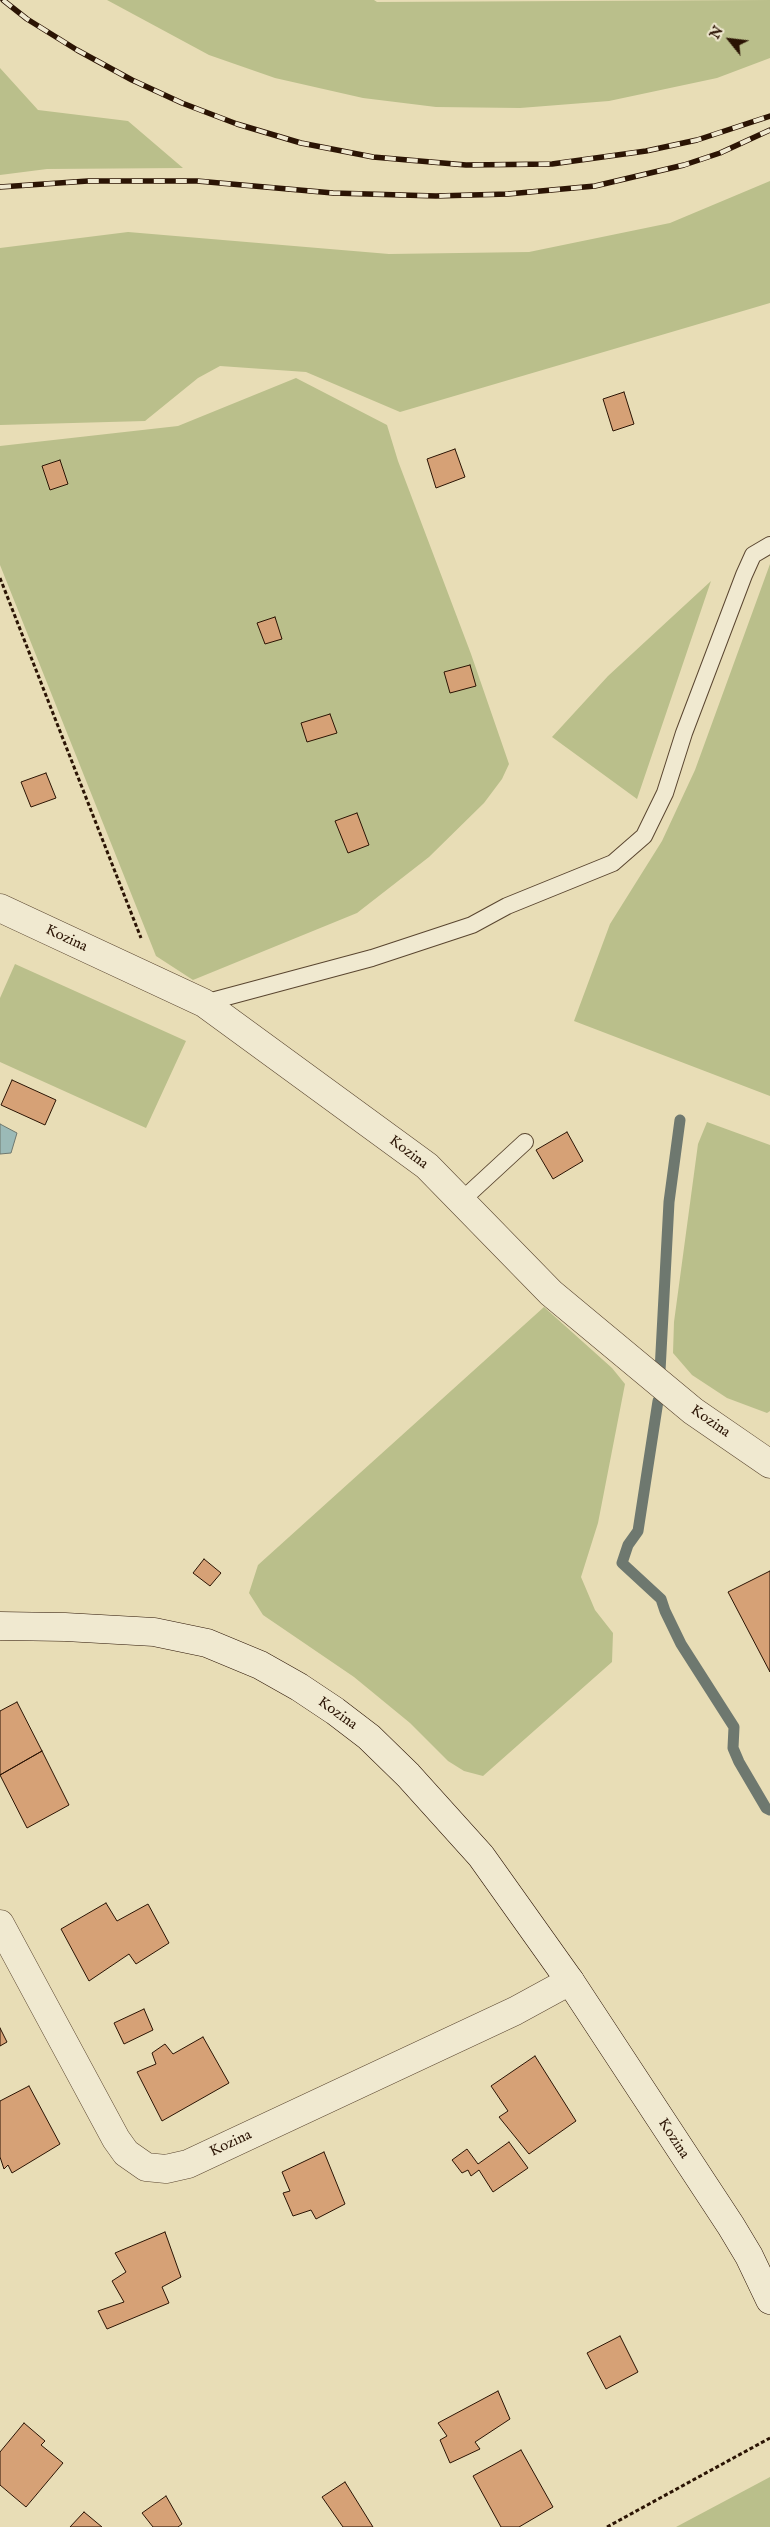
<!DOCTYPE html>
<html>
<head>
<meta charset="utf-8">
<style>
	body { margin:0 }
	#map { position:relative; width:770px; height:2527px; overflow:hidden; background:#e8ddb6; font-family:"IM FELL English",serif }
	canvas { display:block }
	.north { position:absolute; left:705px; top:15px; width:50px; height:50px; -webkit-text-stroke:4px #f0e9d0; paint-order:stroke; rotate:299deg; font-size:14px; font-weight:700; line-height:20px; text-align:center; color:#2b1404 }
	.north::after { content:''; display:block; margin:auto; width:18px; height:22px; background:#2b1404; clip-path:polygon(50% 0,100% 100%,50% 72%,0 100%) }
</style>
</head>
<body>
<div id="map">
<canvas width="770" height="2527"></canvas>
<div class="north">N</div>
</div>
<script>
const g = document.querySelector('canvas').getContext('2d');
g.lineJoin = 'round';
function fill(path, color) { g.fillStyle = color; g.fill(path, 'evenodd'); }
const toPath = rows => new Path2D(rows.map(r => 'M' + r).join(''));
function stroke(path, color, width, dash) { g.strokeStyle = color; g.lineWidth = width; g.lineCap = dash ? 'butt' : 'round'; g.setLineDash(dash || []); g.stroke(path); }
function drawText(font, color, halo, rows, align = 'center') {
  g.font = font + ' "IM FELL English",serif'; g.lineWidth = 4; g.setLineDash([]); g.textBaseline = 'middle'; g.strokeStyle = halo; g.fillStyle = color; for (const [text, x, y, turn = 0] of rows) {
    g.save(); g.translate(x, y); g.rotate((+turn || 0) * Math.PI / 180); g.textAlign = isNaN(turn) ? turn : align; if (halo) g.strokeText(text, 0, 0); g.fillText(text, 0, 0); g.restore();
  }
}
fill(toPath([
	[107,0,374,0,377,2,770,0,770,58,717,78,609,101,520,108,436,107,363,98,275,78,209,55],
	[0,68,38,110,128,121,183,168,47,169,0,175],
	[770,181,770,303,400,412,306,372,220,366,198,378,145,421,0,425,0,248,128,232,389,254,529,252,670,223],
	[296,378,387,425,398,461,471,654,509,764,502,779,484,803,429,857,357,913,193,980,156,956,0,565,0,446,178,426],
	[770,564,770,1096,574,1021,610,924,662,841,695,770],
	[711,581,637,799,552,737,608,676],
	[15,964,186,1041,146,1128,0,1062,0,998],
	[707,1122,770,1145,770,1411,767,1413,727,1398,692,1375,673,1353,674,1322,698,1144],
	[544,1307,612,1368,625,1384,598,1523,581,1577,595,1610,613,1633,612,1662,483,1776,464,1771,448,1761,410,1723,354,1677,263,1615,249,1593,258,1565],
	[770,2477,770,2527,676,2527]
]), '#babf8b');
const water = toPath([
	[0,1124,17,1133,11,1153,0,1154,0,1124]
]);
fill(water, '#9bbab7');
stroke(water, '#6e786f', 1);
stroke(toPath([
	[660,1371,669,1202,680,1120],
	[658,1401,638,1531,628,1545,622,1563,661,1599,665,1611,681,1644,734,1727,733,1748,739,1762,766,1808,770,1810]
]), '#6e786f', 11);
const building = toPath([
	[624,392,634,424,613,431,603,399,624,392],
	[455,449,465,477,436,488,427,459,455,449],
	[60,460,68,484,50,490,42,466,60,460],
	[275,617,282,639,265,644,257,623,275,617],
	[470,665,476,686,450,693,444,672,470,665],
	[330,714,337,733,307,742,301,723,330,714],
	[46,773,56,798,31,807,21,782,46,773],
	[357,813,369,845,348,853,335,821,357,813],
	[12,1080,56,1100,45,1125,1,1105,12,1080],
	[567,1132,583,1161,553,1179,536,1150,567,1132],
	[204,1559,221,1573,210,1586,193,1573,204,1559],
	[770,1571,770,1672,728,1592,770,1571],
	[17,1702,42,1751,0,1775,0,1711,17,1702],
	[42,1751,69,1805,27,1828,0,1775,42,1751],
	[106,1903,117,1921,148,1904,169,1943,136,1964,129,1954,89,1981,61,1929,106,1903],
	[144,2009,153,2030,124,2044,114,2023,144,2009],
	[0,2028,7,2042,0,2046,0,2028],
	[203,2037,229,2083,162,2121,137,2072,156,2064,152,2053,165,2044,173,2054,203,2037],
	[535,2056,576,2121,529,2154,499,2117,508,2111,491,2086,535,2056],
	[29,2086,60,2144,12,2173,8,2165,4,2169,0,2157,0,2101,29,2086],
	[509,2142,528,2168,493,2192,479,2170,471,2176,468,2170,462,2173,452,2160,467,2149,478,2164,509,2142],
	[324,2152,345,2204,316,2219,311,2210,293,2216,283,2193,290,2191,282,2172,324,2152],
	[165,2232,181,2277,162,2287,169,2303,107,2329,98,2311,124,2302,112,2281,126,2272,115,2253,165,2232],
	[620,2336,638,2372,606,2389,587,2353,620,2336],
	[498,2391,510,2419,475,2442,480,2449,450,2463,440,2440,447,2436,438,2423,498,2391],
	[24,2423,45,2441,41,2445,63,2463,26,2507,0,2485,0,2452,24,2423],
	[521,2450,553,2507,519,2527,501,2527,473,2476,521,2450],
	[345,2482,373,2527,343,2527,322,2497,345,2482],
	[166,2496,182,2524,178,2527,153,2527,142,2513,166,2496],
	[84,2512,102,2527,70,2527,84,2512]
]);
fill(building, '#d6a176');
stroke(building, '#2b1404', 1);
const service = toPath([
	[204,1003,372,958,472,925,507,906,613,863,644,836,665,793,684,733,744,575,753,555,770,545],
	[461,1201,525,1142]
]);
const minor = toPath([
	[0,908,204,1003,427,1166,551,1293,693,1411,770,1464],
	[0,1924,116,2139,126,2153,146,2167,166,2169,188,2164,515,2011,570,1981]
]);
const secondary = toPath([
	[0,1626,65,1627,154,1632,207,1643,260,1665,299,1687,335,1711,369,1737,408,1775,481,1856,570,1981,731,2226,749,2256,770,2300]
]);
stroke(service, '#5a4630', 18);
stroke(minor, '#5a4630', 29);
stroke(secondary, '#2b1404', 29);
stroke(toPath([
	[0,578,141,938],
	[607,2527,770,2438]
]), '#2b1404', 3, [4, 2.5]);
stroke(service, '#f0e9d0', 16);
stroke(minor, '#f0e9d0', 28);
stroke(secondary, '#f0e9d0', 28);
const rail = toPath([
	[3,0,27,19,77,50,132,80,182,103,237,124,301,143,373,157,466,165,552,164,646,151,697,140,770,116],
	[0,187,88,181,197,181,333,193,436,196,508,194,595,186,684,165,720,153,770,130]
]);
stroke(rail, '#2b1404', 5.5);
stroke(rail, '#f0e9d0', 4, [11]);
drawText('15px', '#2b1404', '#f0e9d0', [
	["Kozina",66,939,25],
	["Kozina",408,1153,37],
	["Kozina",710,1422,35],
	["Kozina",337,1714,36],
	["Kozina",673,2139,57],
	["Kozina",231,2144,-25]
]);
</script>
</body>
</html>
